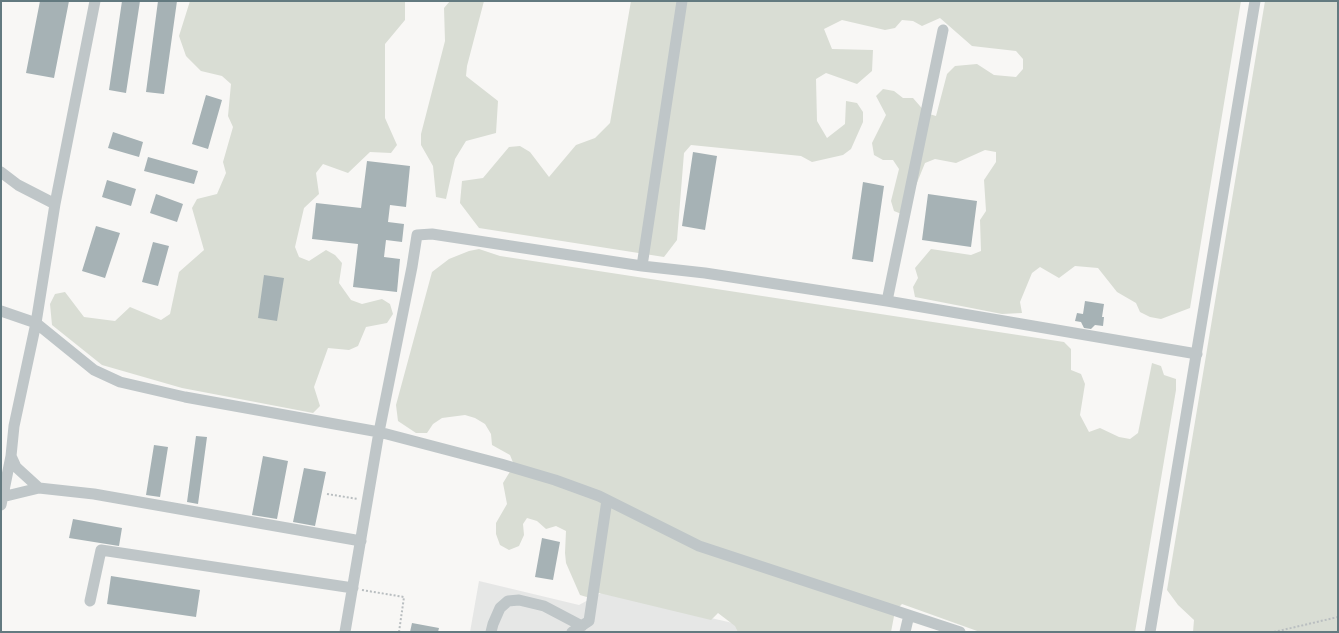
<!DOCTYPE html>
<html>
<head>
<meta charset="utf-8">
<style>
	body { margin:0 }
	#map { position:relative; width:1339px; height:633px; overflow:hidden; background:#f8f7f5; font-family:Helvetica,sans-serif }
	canvas { display:block }
	.frame { position:absolute; inset:0; border:2px solid #637a80; pointer-events:none }
</style>
</head>
<body>
<div id="map">
<canvas width="1339" height="633"></canvas>
<div class="frame"></div>
</div>
<script>
const g = document.querySelector('canvas').getContext('2d');
g.lineJoin = 'round';
function fill(path, color) { g.fillStyle = color; g.fill(path, 'evenodd'); }
const toPath = rows => new Path2D(rows.map(r => 'M' + r).join(''));
function stroke(path, color, width, dash) { g.strokeStyle = color; g.lineWidth = width; g.lineCap = dash ? 'butt' : 'round'; g.setLineDash(dash || []); g.stroke(path); }
fill(toPath([
	[479,581,579,605,601,593,768,631,470,632]
]), '#e6e7e6');
fill(toPath([
	[190,1,405,1,405,20,385,44,385,118,397,145,391,153,370,152,348,173,323,164,316,173,319,194,304,208,295,247,299,257,309,261,326,250,335,255,342,263,339,283,351,300,362,304,382,299,390,304,393,314,387,323,366,327,358,346,349,350,328,348,314,387,320,406,313,413,182,388,102,365,52,325,50,304,55,294,65,292,84,317,115,321,130,307,161,320,170,314,179,272,204,250,192,208,197,199,217,194,226,173,223,162,233,127,228,116,231,84,222,76,201,71,186,56,179,36],
	[450,1,484,1,467,66,466,76,498,101,496,133,466,141,455,159,446,199,436,197,433,166,421,145,421,134,445,41,444,8],
	[631,1,1241,1,1190,308,1161,319,1150,317,1140,312,1136,303,1117,292,1098,268,1075,266,1059,278,1040,267,1032,273,1020,302,1022,313,1002,314,915,297,913,287,918,278,915,268,931,249,971,255,981,251,980,220,986,211,984,180,996,162,996,152,985,150,956,163,935,159,925,163,904,215,894,211,891,201,899,169,893,160,883,160,874,155,872,143,886,115,876,96,883,89,894,91,903,98,913,98,926,113,936,116,947,74,955,66,977,64,994,75,1016,77,1023,69,1023,59,1016,51,972,46,940,18,922,26,913,21,902,20,895,28,885,30,842,20,824,29,832,49,873,50,872,71,857,84,826,73,816,79,817,121,827,138,845,124,846,101,857,103,863,112,863,122,851,149,843,155,812,162,801,156,691,145,684,153,677,240,664,257,479,228,460,203,462,181,483,178,509,147,520,146,530,152,549,177,576,145,595,138,610,123],
	[1265,1,1338,1,1338,632,1193,632,1194,620,1178,605,1167,590],
	[479,249,500,256,1064,342,1071,349,1071,370,1081,374,1085,384,1080,415,1089,432,1100,428,1119,437,1130,439,1138,433,1152,363,1161,366,1164,375,1176,379,1176,390,1135,632,980,632,902,604,895,611,891,632,738,632,735,626,718,613,711,620,599,593,590,598,580,595,566,563,565,553,566,531,556,526,546,529,537,521,527,518,523,524,524,535,519,546,509,550,500,545,496,534,496,523,507,504,503,483,514,465,510,455,492,445,491,434,485,424,475,418,465,415,442,418,433,424,427,433,416,433,398,421,396,405,432,272,449,259,469,251]
]), '#d9ddd4');
fill(toPath([
	[40,1,69,1,54,78,26,73],
	[122,1,140,1,126,93,109,90],
	[158,1,177,1,164,94,146,92],
	[206,95,222,100,208,149,192,144],
	[113,132,143,142,139,157,108,148],
	[693,152,717,156,705,230,682,226],
	[148,157,198,171,194,184,144,171],
	[367,161,410,166,406,207,390,205,388,222,404,224,402,242,386,240,384,257,400,259,397,292,353,287,358,244,312,239,316,203,361,208],
	[107,180,136,189,131,206,102,197],
	[863,182,884,186,873,262,852,259],
	[156,194,183,204,177,222,150,213],
	[928,194,977,201,971,247,922,240],
	[96,226,120,233,105,278,82,271],
	[153,242,169,246,158,286,142,282],
	[264,275,284,278,277,321,258,318],
	[1085,301,1104,304,1102,317,1104,317,1103,326,1095,325,1091,329,1084,328,1081,322,1075,321,1077,313,1083,314],
	[196,436,207,437,198,504,187,502],
	[154,445,168,447,160,497,146,495],
	[263,456,288,461,277,519,252,515],
	[304,468,326,472,315,526,293,522],
	[73,519,122,528,119,546,69,538],
	[542,538,560,542,553,580,535,577],
	[111,576,200,590,196,617,107,604],
	[412,623,439,628,438,632,410,632]
]), '#a6b2b5');
stroke(toPath([
	[327,494,358,499],
	[362,590,404,597,399,632],
	[1274,632,1338,617]
]), '#b9bec0', 2, [2, 2]);
stroke(toPath([
	[1,172,18,185,55,204],
	[642,266,682,1],
	[887,301,943,30],
	[1,311,36,323,94,370,120,382,185,397,379,432,501,464,555,480,599,496,699,546,960,632],
	[11,456,16,467,39,488],
	[2,497,39,488,94,494,361,541],
	[1,505,11,456,14,426,36,323,55,204,95,1],
	[90,601,101,550,353,588],
	[345,632,379,432,412,267,417,235,432,234,642,266,705,273,887,301,1197,354],
	[491,632,493,624,500,608,508,601,519,600,544,606,582,626],
	[572,632,589,621,607,500],
	[905,632,909,615],
	[1150,632,1255,1]
]), '#bfc6c8', 11);
</script>
</body>
</html>
